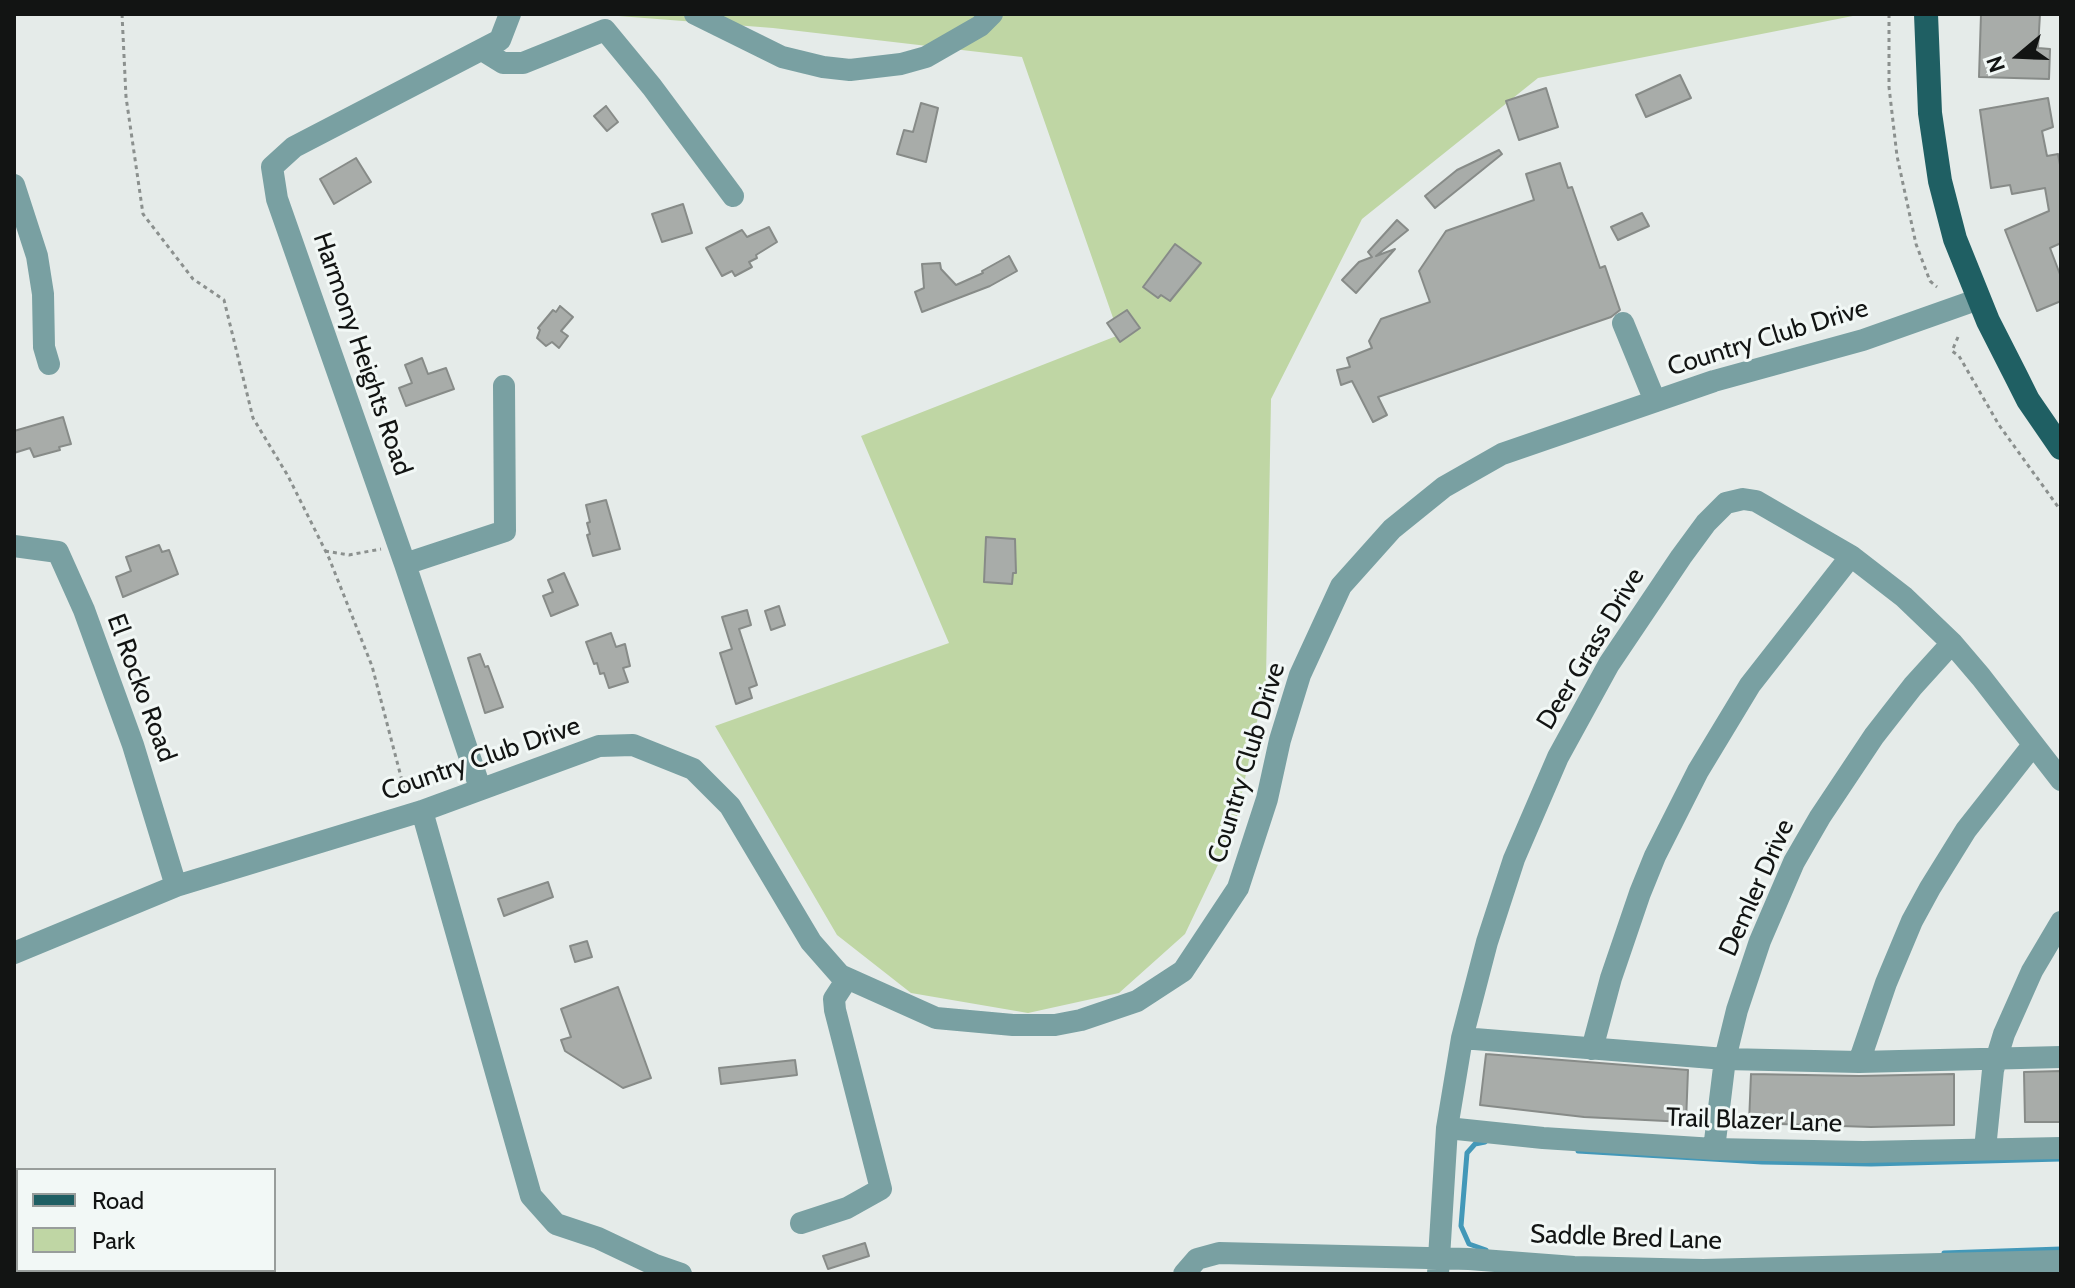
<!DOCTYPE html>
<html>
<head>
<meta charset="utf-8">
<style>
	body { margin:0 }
	#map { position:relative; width:2075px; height:1288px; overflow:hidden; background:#e5ebe9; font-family:Cabin,sans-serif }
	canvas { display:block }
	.frame { position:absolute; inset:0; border:16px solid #121413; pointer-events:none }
	.legend { position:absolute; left:16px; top:1168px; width:260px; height:104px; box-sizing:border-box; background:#f2f8f6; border:2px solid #989d9b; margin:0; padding:10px 14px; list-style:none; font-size:24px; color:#121413 }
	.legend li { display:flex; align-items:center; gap:16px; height:40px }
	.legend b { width:40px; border:2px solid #989d9b }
	.north { position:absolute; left:1979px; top:16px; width:80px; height:80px; -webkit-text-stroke:6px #f2f8f6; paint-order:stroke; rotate:251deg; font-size:22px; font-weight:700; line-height:32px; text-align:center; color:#121413 }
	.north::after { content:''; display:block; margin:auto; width:28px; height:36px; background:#121413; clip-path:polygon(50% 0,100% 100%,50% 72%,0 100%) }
</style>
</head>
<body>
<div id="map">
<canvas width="2075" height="1288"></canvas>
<div class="frame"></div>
<ul class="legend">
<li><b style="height:10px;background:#1f5f63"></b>Road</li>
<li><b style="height:22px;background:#bfd6a4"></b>Park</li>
</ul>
<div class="north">N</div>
</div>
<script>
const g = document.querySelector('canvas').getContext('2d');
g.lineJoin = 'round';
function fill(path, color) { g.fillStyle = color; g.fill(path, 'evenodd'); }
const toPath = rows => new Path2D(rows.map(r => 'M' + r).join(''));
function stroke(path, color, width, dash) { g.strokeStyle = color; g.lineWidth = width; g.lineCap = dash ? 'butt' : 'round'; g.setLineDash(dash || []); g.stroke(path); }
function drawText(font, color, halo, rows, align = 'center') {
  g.font = font + ' Cabin,sans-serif'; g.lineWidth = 6; g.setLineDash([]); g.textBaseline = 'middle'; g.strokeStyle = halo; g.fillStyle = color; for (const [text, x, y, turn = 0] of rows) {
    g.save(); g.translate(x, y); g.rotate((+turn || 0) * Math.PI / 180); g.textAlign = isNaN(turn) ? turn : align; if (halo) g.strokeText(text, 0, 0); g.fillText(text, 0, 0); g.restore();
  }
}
fill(toPath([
	[593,14,1863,14,1538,78,1362,219,1271,399,1266,679,1234,831,1185,934,1119,993,1028,1013,911,993,837,935,715,726,949,643,861,436,1119,335,1022,57,773,28]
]), '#bfd6a4');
stroke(toPath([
	[1485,1142,1475,1144,1467,1153,1461,1226,1469,1244,1486,1250],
	[1578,1151,1762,1162,1871,1164,2061,1159],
	[1944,1253,2061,1249]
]), '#4398b8', 5);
const building = toPath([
	[1981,14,2040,14,2038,48,2050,49,2049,79,1979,77,1981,14],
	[1680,75,1691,98,1646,117,1636,95,1680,75],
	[1546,88,1558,127,1519,140,1506,101,1546,88],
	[2048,98,2053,127,2042,131,2047,156,2058,154,2061,170,2061,243,2050,248,2061,277,2061,301,2037,311,2005,230,2049,211,2045,188,2012,194,2010,185,1991,188,1980,110,2048,98],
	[921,103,938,108,926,162,897,154,904,130,913,132,921,103],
	[606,106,618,122,607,131,594,116,606,106],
	[1499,150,1502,154,1435,208,1425,196,1457,170,1499,150],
	[356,158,371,182,334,204,320,179,356,158],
	[1560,163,1568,188,1572,187,1600,268,1605,266,1620,310,1611,317,1378,397,1387,415,1373,422,1352,381,1341,385,1337,370,1350,367,1347,358,1372,348,1369,341,1381,319,1430,302,1419,271,1446,231,1534,200,1526,174,1560,163],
	[683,204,692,233,662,242,652,214,683,204],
	[1642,213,1649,226,1618,240,1611,227,1642,213],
	[1397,220,1408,230,1376,256,1395,249,1356,293,1342,280,1359,262,1372,257,1368,252,1397,220],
	[769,227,777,242,756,255,757,258,749,262,752,267,735,276,732,271,722,276,706,248,742,230,747,237,769,227],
	[1175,244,1201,263,1170,301,1161,295,1158,298,1143,287,1175,244],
	[1009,256,1017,271,990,286,922,312,915,292,924,288,922,264,940,263,941,269,956,285,983,273,982,271,1009,256],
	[560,306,573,317,561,331,568,336,559,348,552,342,546,346,537,338,540,330,538,328,553,310,556,312,560,306],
	[1127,310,1140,328,1120,342,1107,323,1127,310],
	[422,358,428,374,446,368,454,389,406,406,399,388,412,383,405,365,422,358],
	[63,417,71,444,59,447,60,450,34,457,30,448,14,453,14,431,63,417],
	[606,500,620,549,593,556,587,535,590,534,587,523,590,522,586,505,606,500],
	[986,537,1015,539,1016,573,1013,573,1012,584,984,582,986,537],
	[159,545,162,552,169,550,178,574,123,597,116,577,131,571,126,557,159,545],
	[564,573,578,605,551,616,543,596,553,592,548,580,564,573],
	[779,606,785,625,771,630,765,611,779,606],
	[747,610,751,625,739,629,757,685,749,688,752,698,736,704,720,653,732,649,722,617,747,610],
	[611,633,616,647,625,644,630,666,623,668,628,682,609,688,604,673,600,674,597,663,594,664,586,642,611,633],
	[480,654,485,667,488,666,503,707,485,713,468,658,480,654],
	[548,882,553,897,504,916,498,899,548,882],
	[587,941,592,957,575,962,570,946,587,941],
	[618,987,651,1078,623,1088,565,1051,561,1040,571,1037,561,1009,618,987],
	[1486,1054,1688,1070,1686,1122,1584,1117,1480,1105,1486,1054],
	[795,1060,797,1075,721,1084,719,1068,795,1060],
	[2061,1071,2061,1122,2025,1122,2024,1072,2061,1071],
	[1751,1074,1859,1076,1954,1074,1954,1125,1871,1127,1749,1123,1751,1074],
	[865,1243,869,1256,828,1269,823,1256,865,1243]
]);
fill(building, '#a8aca9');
stroke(building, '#878b88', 2);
stroke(toPath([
	[122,14,126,97,143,214,193,279,224,300,253,418,288,476,329,558,372,666,406,796],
	[1889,14,1889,87,1897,156,1916,244,1930,281,1937,287],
	[1958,337,1952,351,1959,356,1999,425,2061,511],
	[325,551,349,555,381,549]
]), '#8b908e', 3, [4, 4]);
stroke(toPath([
	[695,14,782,57,823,67,850,70,901,64,926,57,980,26,992,14],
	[482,50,503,63,523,63,605,30,652,87,733,196],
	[14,185,37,256,43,294,44,347,49,364],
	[1623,323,1655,401],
	[14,546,58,552,84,610,133,745,176,886],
	[405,564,505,531,504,386],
	[480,788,405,564,277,199,272,167,294,147,500,40,510,14],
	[422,811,531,1196,556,1224,598,1238,655,1265,681,1274],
	[14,953,176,886,422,811,599,746,633,745,693,769,730,806,811,942,840,975,936,1018,1013,1025,1055,1025,1081,1020,1137,1001,1183,971,1238,888,1267,799,1280,740,1300,675,1341,586,1392,529,1444,487,1502,454,1714,381,1863,340,1979,299],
	[1462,1038,1725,1059,1859,1062,2061,1057],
	[1592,1049,1611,978,1640,893,1655,856,1698,771,1750,685,1851,556],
	[1859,1062,1886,983,1912,921,1930,888,1966,830,2033,745],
	[1447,1128,1543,1138,1714,1149,1863,1152,2061,1148],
	[1714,1149,1725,1059,1737,1010,1760,941,1794,862,1820,817,1874,736,1913,686,1952,643],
	[1985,1149,1993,1070,2004,1034,2032,971,2061,922],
	[801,1223,847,1208,881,1189,835,1010,834,999,847,979],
	[1184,1274,1197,1259,1219,1253,1469,1259,1574,1267,1703,1270,2061,1261],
	[1438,1274,1447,1128,1462,1038,1487,942,1514,859,1558,757,1609,664,1681,557,1706,523,1726,503,1743,499,1756,501,1851,556,1904,597,1952,643,1981,677,2061,780]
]), '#79a0a2', 22);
stroke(toPath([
	[1926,14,1930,113,1940,181,1955,239,1988,321,2016,376,2028,400,2061,448]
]), '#1f5f63', 24);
drawText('26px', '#121413', '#f2f8f6', [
	["Country Club Drive",1768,338,-17],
	["Harmony Heights Road",362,354,71],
	["Deer Grass Drive",1591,649,-59],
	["El Rocko Road",141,688,70],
	["Country Club Drive",481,759,-19],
	["Country Club Drive",1247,763,-73],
	["Demler Drive",1757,888,-66],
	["Trail Blazer Lane",1754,1121,2],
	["Saddle Bred Lane",1626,1238,2]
]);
</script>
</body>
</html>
